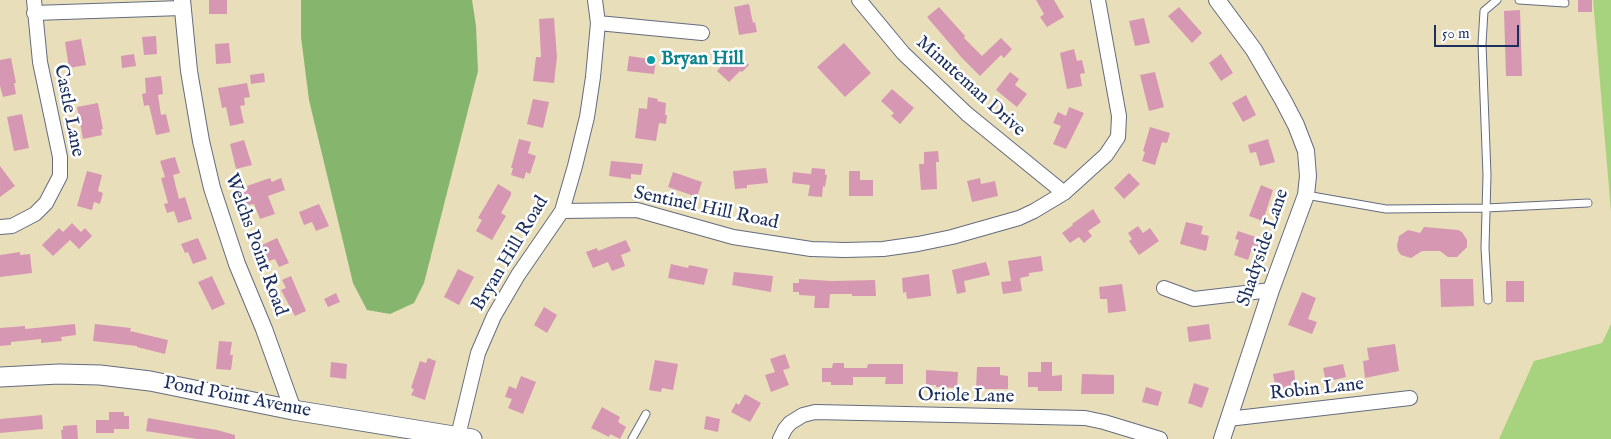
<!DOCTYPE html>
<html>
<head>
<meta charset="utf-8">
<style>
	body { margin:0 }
	#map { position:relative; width:1611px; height:439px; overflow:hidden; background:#e9deba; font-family:"IM FELL English",serif }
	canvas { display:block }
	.scale { position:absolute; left:1434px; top:25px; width:85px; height:22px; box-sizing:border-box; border:2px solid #1b2f5e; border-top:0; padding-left:6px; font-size:15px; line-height:18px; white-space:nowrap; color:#1b2f5e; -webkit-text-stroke:4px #fff; paint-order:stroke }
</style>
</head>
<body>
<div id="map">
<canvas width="1611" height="439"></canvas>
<div class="scale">50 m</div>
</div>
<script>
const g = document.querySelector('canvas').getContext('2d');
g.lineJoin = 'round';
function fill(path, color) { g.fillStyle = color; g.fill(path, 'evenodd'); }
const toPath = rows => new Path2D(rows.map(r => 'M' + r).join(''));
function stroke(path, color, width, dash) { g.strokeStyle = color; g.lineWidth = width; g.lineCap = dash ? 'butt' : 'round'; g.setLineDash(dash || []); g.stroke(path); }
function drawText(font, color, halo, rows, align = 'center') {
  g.font = font + ' "IM FELL English",serif'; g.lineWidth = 5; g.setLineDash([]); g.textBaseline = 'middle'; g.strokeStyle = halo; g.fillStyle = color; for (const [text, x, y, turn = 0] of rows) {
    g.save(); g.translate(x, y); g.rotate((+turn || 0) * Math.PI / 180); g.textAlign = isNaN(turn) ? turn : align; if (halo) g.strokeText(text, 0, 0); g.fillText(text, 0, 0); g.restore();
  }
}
fill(toPath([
	[1593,0,1611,0,1611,212],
	[1611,324,1611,439,1499,439,1534,361,1602,343]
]), '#a8d37e');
fill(toPath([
	[301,0,472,0,476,26,478,71,424,283,414,303,390,314,367,310,353,283,309,100,301,37]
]), '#86b56d');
fill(toPath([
	[209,0,227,0,227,14,209,14],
	[1036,0,1054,0,1064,17,1047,27,1040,17,1044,14],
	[1578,0,1592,0,1592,12,1578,12],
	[749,4,753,23,755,22,757,32,739,35,734,7],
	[939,7,965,36,964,38,982,56,1001,38,1012,49,1004,58,1001,55,980,76,962,58,927,17],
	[1179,7,1202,33,1192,43,1168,16],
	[1520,10,1522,76,1506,76,1504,11],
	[554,18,557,57,554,83,533,81,536,57,541,57,539,19],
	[1144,18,1150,43,1135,46,1129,21],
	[156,36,157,54,144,55,142,37],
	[81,39,86,65,69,68,65,42],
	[229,43,231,63,216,64,215,44],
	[844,43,871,73,845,97,817,67],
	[1074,49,1077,61,1082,60,1085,73,1080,74,1082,86,1067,89,1060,53],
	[735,52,749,65,742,72,740,71,729,82,717,71],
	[134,54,136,66,122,68,121,56],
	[1221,54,1233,73,1221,81,1209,63],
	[629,56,656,60,654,74,627,71],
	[11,58,16,83,14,83,16,94,3,97,0,86,0,60],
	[1010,72,1019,79,1015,85,1027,94,1017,107,996,90],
	[1155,72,1164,107,1149,111,1140,75],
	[264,73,265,82,251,84,250,75],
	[161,76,163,94,158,95,161,115,166,114,170,132,156,135,149,105,144,106,142,94,146,93,145,78],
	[247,83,250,97,244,98,245,105,240,106,244,123,230,126,226,107,222,108,218,88],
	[892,89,914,108,900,124,891,116,894,113,881,101],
	[1246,95,1256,115,1243,122,1232,103],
	[648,97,658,99,657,101,666,103,665,115,667,115,666,124,659,123,656,141,635,138,639,108,647,109],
	[533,99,549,102,543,128,527,124],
	[98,103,103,129,101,129,102,135,83,139,77,107],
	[1069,107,1084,113,1066,149,1053,144,1061,126,1053,123,1058,112,1066,116],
	[22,114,29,148,14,151,7,117],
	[1150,127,1170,133,1167,143,1162,142,1155,165,1142,161,1145,152,1143,151],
	[519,139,531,142,528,153,536,156,530,174,526,172,524,179,511,175,513,168,511,168],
	[1268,139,1275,162,1260,166,1256,152,1250,153,1248,145],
	[244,140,252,165,236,169,230,144],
	[938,151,939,162,936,162,937,189,921,190,919,164,924,164,924,152],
	[175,157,180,173,173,175,179,199,185,197,192,219,178,223,174,211,167,213,164,204,168,203,161,178,165,177,160,161],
	[611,161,643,164,641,175,631,174,631,179,609,176],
	[0,166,15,186,0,197],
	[766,168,768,183,747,185,747,188,735,189,733,171],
	[812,168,825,169,825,175,827,175,825,187,823,186,822,197,808,196,810,185,792,183,793,172,811,174],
	[87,171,102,175,98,191,103,193,100,204,94,202,92,210,77,206],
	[849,171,860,171,860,180,873,180,873,196,849,196],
	[673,172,702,182,697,197,668,187],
	[1129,173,1140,184,1124,199,1114,188],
	[270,178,272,182,281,178,285,190,268,196,275,214,260,219,254,204,247,205,242,191,248,189,247,186],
	[980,178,981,184,995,181,998,196,972,202,967,181],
	[498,184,511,192,511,195,501,213,506,216,492,240,476,231,482,220,478,218],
	[1261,185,1273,190,1263,221,1249,216],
	[319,204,329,226,316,231,312,222,304,225,299,212],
	[1093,209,1101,222,1088,231,1092,236,1084,243,1079,237,1070,243,1062,233,1073,225,1072,224],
	[1186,222,1203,226,1201,234,1209,236,1206,251,1180,244],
	[72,223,81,232,85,228,92,236,79,249,70,240,53,256,42,245,59,228,63,232],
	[1138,226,1143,233,1150,228,1159,241,1139,255,1129,241,1132,239,1128,233],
	[1424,227,1458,230,1462,232,1467,240,1467,247,1457,257,1448,257,1440,251,1422,251,1411,258,1401,255,1398,251,1397,246,1399,236,1408,230,1420,233],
	[1238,231,1262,239,1260,247,1253,245,1248,260,1234,255,1239,240,1235,239],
	[198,238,207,259,193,264,188,252,185,253,181,244],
	[277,238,289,263,279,267,275,259,269,261,262,245],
	[626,240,631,251,621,255,625,266,612,271,608,262,593,268,586,252,597,248,598,251],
	[20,252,20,255,30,254,32,273,0,277,0,255],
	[1041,256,1043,271,1029,273,1029,276,1020,278,1022,291,1003,294,1001,282,1011,281,1008,261],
	[986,262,990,275,964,281,966,292,957,294,952,270],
	[671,264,688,268,689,265,708,269,704,285,668,278],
	[458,269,474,277,459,305,444,297],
	[734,272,773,276,771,292,732,285],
	[929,274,931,296,907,299,906,292,903,293,902,278],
	[212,276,225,304,212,310,198,282],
	[291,276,306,311,295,316,281,290,286,288,282,280],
	[799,279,832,281,875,280,876,296,852,296,852,294,830,294,829,308,814,308,815,296,799,295,799,292,793,292,793,283,799,283],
	[1440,279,1473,279,1474,306,1441,307],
	[1506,281,1524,281,1524,302,1506,302],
	[1122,284,1126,311,1108,313,1107,299,1100,299,1099,287],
	[1302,292,1316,298,1308,319,1317,322,1312,334,1288,325],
	[336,293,340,302,328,307,324,299],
	[544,307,557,315,547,333,534,325],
	[75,324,76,335,61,337,62,341,41,343,41,339,11,342,11,345,0,346,0,328,25,326,25,329],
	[95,324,131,328,130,331,168,340,165,354,137,347,137,346,93,341],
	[1209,324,1211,339,1189,342,1187,327],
	[219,341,232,342,230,355,233,355,231,370,216,369],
	[1395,344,1399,371,1365,378,1363,361,1369,360,1367,348],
	[785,354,790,368,783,370,789,385,771,392,765,375,775,372,770,359],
	[428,358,436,361,425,400,411,395,414,389,411,388,420,361,426,363],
	[655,360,678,364,673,390,662,388,661,392,649,390],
	[331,362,347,364,346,379,330,377],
	[1041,362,1052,362,1052,376,1062,375,1062,391,1038,391,1038,387,1028,387,1028,372,1041,372],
	[833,363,844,363,844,368,867,368,868,364,903,364,903,384,885,384,886,377,853,377,853,385,831,385,831,382,822,382,822,368,832,368],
	[1343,364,1346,377,1326,382,1323,368],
	[977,367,1000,367,1000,375,1008,376,1008,389,976,389],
	[926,370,958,372,957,388,936,387,936,385,926,385],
	[1294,370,1296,386,1284,387,1285,390,1276,391,1273,374],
	[1082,374,1114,375,1114,394,1081,394],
	[521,376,536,382,523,414,508,408,512,399,505,397,509,386,516,389],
	[1194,383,1209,388,1202,408,1188,403],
	[1146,387,1162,392,1158,406,1142,402],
	[745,394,761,403,750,422,731,412,736,403,739,405],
	[602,407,620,417,618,422,626,427,620,439,610,434,609,437,591,428],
	[109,412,124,412,124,416,129,416,129,429,114,429,114,433,96,433,96,420,109,420],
	[42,415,43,429,0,433,0,419],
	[706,416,720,419,718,432,704,429],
	[148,418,217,430,235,435,235,439,197,439,146,431],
	[77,425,78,439,62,439,61,430,63,430,63,426]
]), '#d697b2');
const service = toPath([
	[1519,0,1565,3],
	[1306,195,1386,209,1486,208,1588,203],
	[1488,300,1485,248,1487,175,1482,44,1484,11,1497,0],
	[632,439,646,414]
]);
const minor = toPath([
	[859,0,903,53,967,114,1064,193],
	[34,13,182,8],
	[598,23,702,33],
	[562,211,637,210,733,237,811,249,845,250,883,249,918,244,952,237,1019,218,1034,211,1064,193,1106,155,1118,137,1119,116,1098,0],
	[0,227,12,226,35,214,46,203,60,176,60,157,40,62,34,0],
	[1164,288,1194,299,1271,290],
	[1228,419,1410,398],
	[458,436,478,353,494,316,518,275,562,211,575,166,587,117,593,77,598,23,595,0],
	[780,439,785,429,790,423,803,415,815,412,1085,418,1104,422,1160,439]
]);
const tertiary = toPath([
	[182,0,189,71,201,141,212,188,237,264,264,329,293,410],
	[1217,0,1254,50,1283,100,1296,125,1306,151,1308,176,1306,195,1271,290,1222,439]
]);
const secondary = toPath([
	[0,377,59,374,100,375,150,381,293,410,472,439]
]);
stroke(service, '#636c7e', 9);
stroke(minor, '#636c7e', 16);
stroke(tertiary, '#636c7e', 18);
stroke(secondary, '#636c7e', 21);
stroke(service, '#fff', 7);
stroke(minor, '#fff', 14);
stroke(tertiary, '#fff', 16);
stroke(secondary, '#fff', 19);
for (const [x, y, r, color] of [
	[651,60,5,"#0f9aa8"]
]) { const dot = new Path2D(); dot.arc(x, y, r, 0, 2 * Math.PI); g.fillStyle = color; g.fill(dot); stroke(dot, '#fff', 2); }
drawText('bold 19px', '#0d838f', '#fff', [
	["Bryan Hill",661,60]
], 'left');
drawText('19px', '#1b2f5e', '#fff', [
	["Minuteman Drive",970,87,42],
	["Castle Lane",68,111,79],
	["Sentinel Hill Road",706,209,12],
	["Welchs Point Road",255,245,70],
	["Shadyside Lane",1264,248,-71],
	["Bryan Hill Road",511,254,-59],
	["Robin Lane",1317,390,-6],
	["Oriole Lane",966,397,1],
	["Pond Point Avenue",237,398,11]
]);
</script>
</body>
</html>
